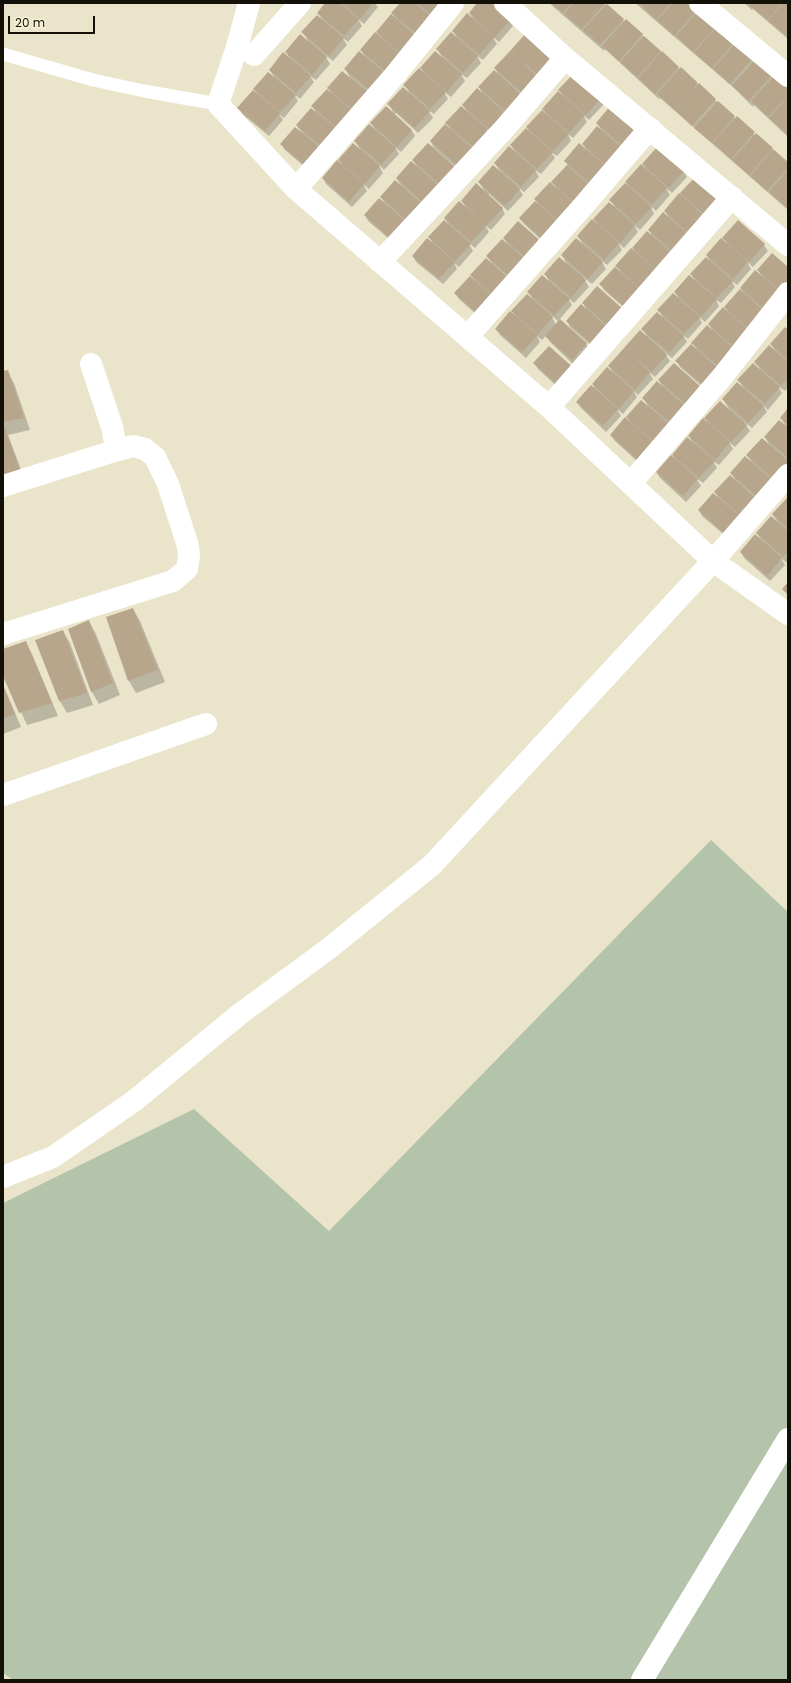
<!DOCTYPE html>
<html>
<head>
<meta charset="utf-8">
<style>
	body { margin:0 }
	#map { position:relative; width:791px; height:1683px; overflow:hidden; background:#eae4ca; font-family:Poppins,sans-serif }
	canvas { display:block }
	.frame { position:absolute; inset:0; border:4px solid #121007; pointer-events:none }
	.scale { position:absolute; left:8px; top:16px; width:87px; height:18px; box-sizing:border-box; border:2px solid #121007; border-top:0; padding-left:5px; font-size:12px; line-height:14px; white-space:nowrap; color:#121007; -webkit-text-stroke:3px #f7f1d7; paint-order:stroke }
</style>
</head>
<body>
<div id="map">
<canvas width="791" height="1683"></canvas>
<div class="frame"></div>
<div class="scale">20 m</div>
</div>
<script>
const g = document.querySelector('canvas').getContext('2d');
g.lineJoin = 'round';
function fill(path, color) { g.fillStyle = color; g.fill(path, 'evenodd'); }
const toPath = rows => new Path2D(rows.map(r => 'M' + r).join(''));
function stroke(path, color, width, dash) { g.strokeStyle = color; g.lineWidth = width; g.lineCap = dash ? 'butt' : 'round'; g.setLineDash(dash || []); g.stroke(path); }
fill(toPath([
	[711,840,788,912,788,1680,13,1680,3,1673,3,1203,194,1109,329,1231]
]), '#b4c4ab');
fill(toPath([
	[327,3,375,3,378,7,364,24,358,19,362,26,348,42,342,37,347,45,333,61,325,55,330,64,316,80,310,76,314,82,300,99,294,94,298,101,284,118,279,114,283,120,269,136,242,114,239,108,258,95,254,89,274,77,270,70,290,59,286,52,309,43,303,32,322,20,318,13],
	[401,3,450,3,375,97,367,90,373,101,312,173,285,150,281,144,302,133,297,126,317,115,313,106,332,95,329,88,351,79,345,69,365,57,361,50,381,38,377,32,396,19,392,13],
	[479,3,491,3,510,20,513,26,499,42,493,37,497,44,483,60,477,56,481,63,467,78,461,74,465,81,451,97,444,92,448,99,434,114,428,110,433,118,418,133,396,113,394,115,412,131,415,136,401,152,395,147,399,154,384,170,378,164,383,173,369,189,363,184,367,191,352,207,326,184,323,178,343,166,339,160,360,149,355,141,375,130,371,123,394,114,389,104,410,94,405,85,425,74,421,68,442,57,437,49,457,38,453,31,474,20,470,13],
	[549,3,604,3,625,22,626,21,642,35,736,119,788,163,788,210,660,98,659,99,605,49,604,51],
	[635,3,690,3,788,88,788,137,754,105,753,107,734,88],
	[744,3,788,3,788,39,753,9,752,10],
	[526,34,539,82,525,97,519,93,523,100,509,116,503,112,507,118,493,134,486,129,490,136,460,171,434,148,431,142,451,130,447,123,467,112,463,105,483,94,479,87,499,76,495,68,515,57,512,51],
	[574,75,604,104,589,120,583,115,587,122,573,138,568,134,571,141,557,156,551,152,555,158,541,174,535,170,539,177,524,192,518,187,523,195,508,211,489,194,488,195,502,208,505,214,491,230,485,225,489,232,475,248,468,242,473,251,459,267,454,263,457,269,443,284,416,262,413,256,433,244,429,237,450,227,445,219,466,208,462,201,485,192,479,182,500,172,495,163,515,152,511,145,531,134,527,127,548,116,543,109,564,97,560,91],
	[597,123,637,130,550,248,524,224,520,219,540,207,535,199,557,189,553,182,568,165,565,161,587,151,583,144,601,130],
	[413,160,454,168,395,244,368,221,365,215,385,204,381,197,401,186,397,179,417,167],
	[643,164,683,171,687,177,672,193,666,188,670,195,656,211,650,205,654,214,640,230,634,225,638,232,624,248,618,243,622,250,607,265,601,260,606,269,592,284,583,277,589,287,574,303,568,298,572,305,559,320,585,342,590,350,575,366,550,342,546,336,542,340,537,336,540,342,526,358,500,335,496,329,516,317,512,311,533,300,528,292,549,281,545,274,567,265,562,255,583,245,578,236,598,225,594,219,615,208,611,200,630,189,626,182,647,171],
	[551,315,559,322,556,325],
	[696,177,722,200,630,313,604,290,601,284,621,273,617,266,637,255,633,248,652,236,649,230,669,218,665,211],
	[518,223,534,267,485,322,459,299,455,293,475,281,471,275,492,264,487,256,508,245,504,238],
	[724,238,764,245,768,251,753,267,747,262,751,269,737,285,731,280,735,287,721,303,716,300,719,306,705,322,699,317,702,323,688,339,683,335,687,342,672,358,664,352,670,361,655,377,649,372,653,379,638,395,633,390,637,397,623,414,617,409,621,416,606,432,581,408,577,402,596,391,593,385,613,373,609,366,640,332,648,339,643,329,663,318,659,310,679,299,675,292,695,281,691,274,712,264,707,256,728,245],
	[788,268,788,298,706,390,680,367,677,361,697,350,693,343,713,331,709,325,729,313,725,307,745,295,741,288,762,277,758,270],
	[583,303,624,311,596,350,570,327,567,321,587,310],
	[788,331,788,388,785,391,778,386,782,393,768,410,763,405,767,412,752,428,744,422,750,431,735,447,729,442,733,449,719,465,713,461,717,468,703,483,696,478,701,486,686,502,660,478,657,473,676,461,673,455,693,443,689,436,709,424,705,418,729,409,723,399,743,388,739,380,760,369,755,362,775,351,771,344],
	[549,348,564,393,538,369,534,363],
	[7,371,14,383,30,430,8,435,28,488,3,496,3,372],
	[659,380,700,388,689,409,683,404,657,446,651,441,655,448,640,464,615,441,611,435,631,423,627,417,648,406,643,398,663,387],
	[788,410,788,460,786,459,788,462,788,472,761,502,754,497,759,506,729,539,702,516,699,510,719,499,715,492,735,480,731,473,752,463,748,456,770,446,765,437,786,426,781,418],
	[788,499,788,561,787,563,781,558,785,565,770,581,744,558,741,552,761,540,757,533,778,523,773,515],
	[133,609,140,621,165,682,136,693,129,681,107,618],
	[89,622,96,634,120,695,99,704,92,692],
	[63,631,70,643,93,705,67,713,60,701,36,641],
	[25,642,32,654,58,716,27,725,3,673,3,650],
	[3,684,21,727,3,734]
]), '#0003');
fill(toPath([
	[325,3,340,3,359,19,344,36,317,13],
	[342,3,373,3,360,19],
	[400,3,415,3,434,19,419,36,391,13],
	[417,3,447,3,434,17],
	[477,3,492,3,511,20,495,37,469,13],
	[551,3,572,3,563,13],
	[574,3,605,3,582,29,564,14],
	[640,3,671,3,656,20],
	[673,3,692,3,698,9,674,36,657,20],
	[751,3,782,3,768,20,749,5],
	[783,3,788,3,788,33,786,35,768,21],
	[607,4,624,19,600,45,583,30],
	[699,10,717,25,693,52,676,36],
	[467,13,495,37,479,55,452,31],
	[391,14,418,38,403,55,376,32],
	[317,15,344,38,329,56,301,32],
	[626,19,643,34,619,61,602,46],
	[718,25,735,41,712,68,694,53],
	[375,32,403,56,387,73,360,50],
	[451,32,478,56,463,73,436,49],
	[526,33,553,57,538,75,510,51],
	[300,34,327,57,312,75,285,52],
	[644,36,661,51,637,77,620,62],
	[736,42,754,57,730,84,713,69],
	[359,51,387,75,372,92,344,69],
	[435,51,462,74,447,92,420,68],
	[510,51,536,75,521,92,494,68],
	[662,51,679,67,655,94,638,78],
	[283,52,311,76,296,93,269,70],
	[756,59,773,74,749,101,732,86],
	[681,67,698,83,675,110,657,94],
	[419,68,446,92,430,109,403,85],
	[494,70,520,94,505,111,478,87],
	[342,71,370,94,355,112,327,88],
	[268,72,296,95,280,112,253,89],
	[574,73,601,98,586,115,558,90],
	[775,75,788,87,788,95,768,117,751,101],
	[699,83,716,99,692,126,675,110],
	[403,87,430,111,415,128,387,104],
	[477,88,504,112,489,129,462,105],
	[327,89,354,112,339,130,311,106],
	[253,90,280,113,265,131,237,108],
	[558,91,585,115,569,133,542,109],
	[788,96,788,131,786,133,769,118],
	[718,101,735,116,712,143,694,128],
	[611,105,638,129,622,146,596,123],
	[386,106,412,130,397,147,370,123],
	[461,106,488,129,473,147,445,123],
	[311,108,339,131,324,149,296,125],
	[542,110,569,134,553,151,526,127],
	[737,116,755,132,731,159,713,143],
	[369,124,396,148,381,165,354,141],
	[445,124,472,148,457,165,430,141],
	[597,126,625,150,609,168,582,144],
	[295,127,323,150,308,168,280,144],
	[526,128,553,152,537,169,510,145],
	[756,133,773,148,749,175,732,160],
	[353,143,380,166,365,184,338,160],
	[428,143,455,167,439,184,412,160],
	[579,143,607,167,591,185,564,161],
	[509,146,536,170,521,187,494,163],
	[657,147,684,171,669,188,642,164],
	[773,149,788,162,788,168,767,191,750,176],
	[337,160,364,184,349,202,322,178],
	[411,161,438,185,423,203,396,178],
	[641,164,667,188,652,205,625,182],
	[493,165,520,189,505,206,478,182],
	[567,165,594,189,578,206,551,182],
	[788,170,788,205,786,207,769,192],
	[696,176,722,200,707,217,680,193],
	[395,180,422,204,407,221,380,197],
	[550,182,577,206,561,223,534,199],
	[476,183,503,208,487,225,461,201],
	[625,183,652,207,636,224,609,200],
	[679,193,706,218,690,235,664,211],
	[379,198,406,222,391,239,364,215],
	[459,201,487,225,471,242,444,218],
	[535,201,562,225,546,242,519,218],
	[609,202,635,225,620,243,593,219],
	[663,212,690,236,675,254,648,230],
	[592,219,619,243,604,260,577,236],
	[444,220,471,244,455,261,428,237],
	[738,220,765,244,749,262,722,238],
	[518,221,545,245,530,262,503,238],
	[647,231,674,255,659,272,632,248],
	[427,238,455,262,439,279,412,256],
	[576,238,603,262,588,279,561,255],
	[721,238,748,262,733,279,706,255],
	[502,239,529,263,513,280,486,256],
	[631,248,658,272,642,290,615,266],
	[772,253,788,267,788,289,783,294,757,270],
	[559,257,586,280,571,298,544,274],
	[706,257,733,281,717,298,690,274],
	[486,258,512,282,497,299,470,275],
	[615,267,642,291,626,308,599,284],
	[755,270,783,294,767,312,740,288],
	[542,275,570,299,554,316,527,292],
	[689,275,717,299,701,317,674,292],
	[470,276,497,300,481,317,454,293],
	[597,286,624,310,609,327,582,303],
	[740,289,766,313,751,331,724,307],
	[673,293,700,317,684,334,657,310],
	[527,294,553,317,538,334,511,311],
	[581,304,608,328,593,345,566,321],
	[723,307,751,332,735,349,708,324],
	[510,311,538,335,522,352,495,329],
	[657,312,684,336,669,353,641,329],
	[560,319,587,343,572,360,545,336],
	[707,325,734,349,718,366,691,343],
	[785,327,788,330,788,360,770,344],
	[640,330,667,355,652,372,624,348],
	[691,344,718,368,703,385,675,361],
	[769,345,788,362,788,378,781,386,754,362],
	[549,346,576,370,560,387,533,363],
	[624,348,650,372,635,390,608,366],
	[674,363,701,387,685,404,658,380],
	[753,363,780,387,765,404,737,380],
	[607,367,634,391,619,409,592,384],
	[8,370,24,418,3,422,3,371],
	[657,381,684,405,669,422,642,398],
	[737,382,764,406,748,423,722,399],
	[591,385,618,409,603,426,576,402],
	[641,400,669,424,653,441,626,417],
	[720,401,747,425,731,442,704,418],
	[788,408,788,425,780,418],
	[625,417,652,441,637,459,610,435],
	[703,418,730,442,715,460,688,436],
	[779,420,788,427,788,458,764,437],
	[5,428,22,476,3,482,3,429],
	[687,437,715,461,699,478,672,455],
	[762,438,788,461,773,479,746,455],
	[671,455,698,479,683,496,656,472],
	[745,456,772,480,757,497,730,473],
	[730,475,756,499,741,516,714,492],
	[713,493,741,517,725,534,698,510],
	[788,497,788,529,772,514],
	[771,516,788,531,788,552,783,557,756,533],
	[755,534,782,558,767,576,740,552],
	[788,582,788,595,782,589],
	[133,608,158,670,128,681,106,617],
	[89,620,113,683,91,692,68,629],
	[63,630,87,693,59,701,35,640],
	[26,641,52,703,19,713,3,676,3,649],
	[3,686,15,714,3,719]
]), '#b7a58c');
stroke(toPath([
	[3,54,93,80,144,91,218,104]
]), '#fff', 13);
stroke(toPath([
	[249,3,237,47,218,104,296,189,549,407,713,561,788,614],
	[505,3,565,58,788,245],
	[700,3,788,76],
	[254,55,300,3],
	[296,189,395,75,453,3],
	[380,262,505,128,565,58],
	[468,336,584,205,650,128],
	[91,364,112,427,115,442,114,451],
	[549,407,732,197],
	[631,483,722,377,788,293],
	[3,486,114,451,133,446,145,449,155,457,168,484,188,546,189,556,187,569,173,581,3,634],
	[3,795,206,724],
	[3,1177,53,1157,134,1101,241,1013,327,950,432,865,713,561,788,475],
	[642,1680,788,1439]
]), '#fff', 22);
</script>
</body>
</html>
